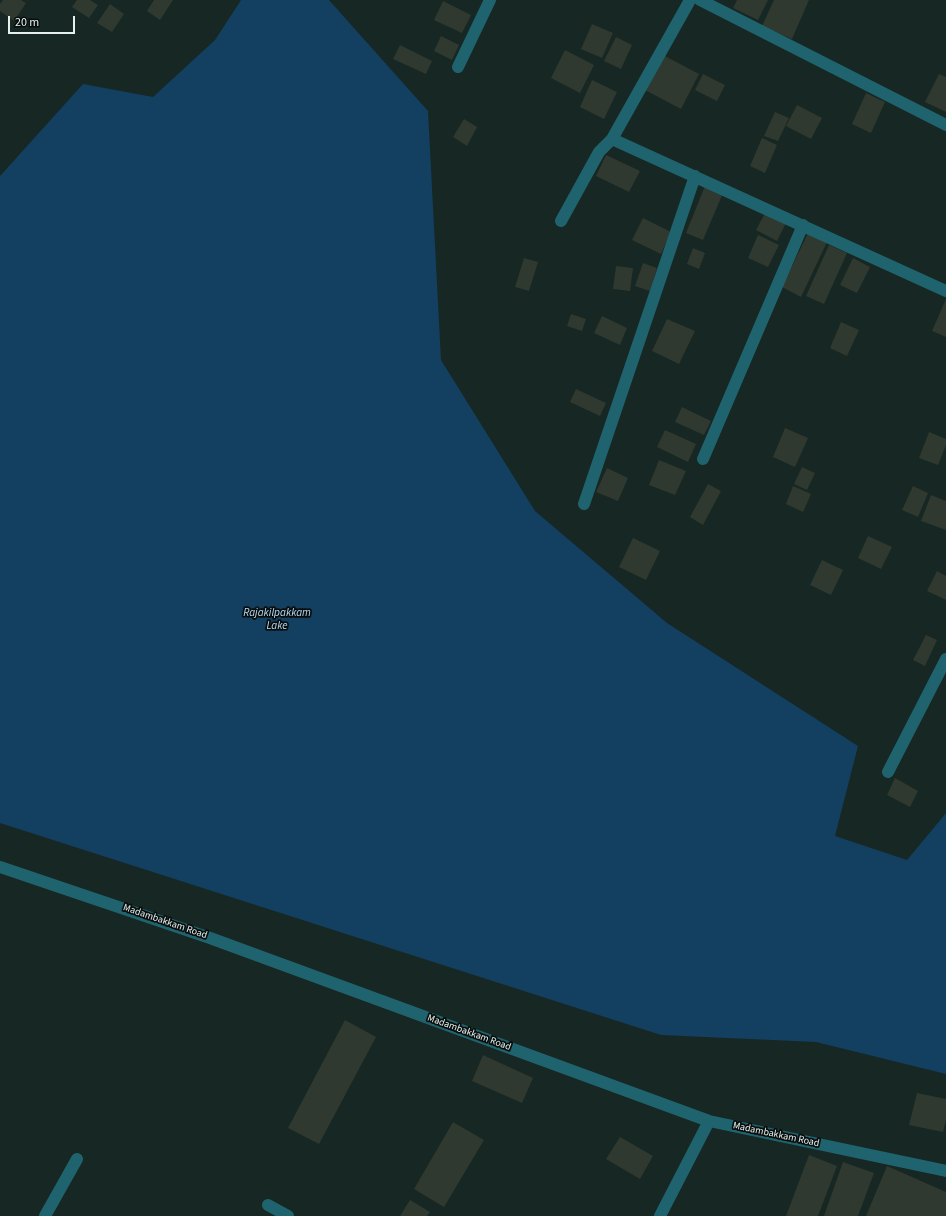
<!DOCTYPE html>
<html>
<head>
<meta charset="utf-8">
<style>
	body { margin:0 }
	#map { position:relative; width:946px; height:1216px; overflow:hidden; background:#172723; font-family:"Source Sans 3",sans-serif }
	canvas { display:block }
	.scale { position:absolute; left:8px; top:16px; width:67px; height:18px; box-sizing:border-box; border:2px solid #e6f0ee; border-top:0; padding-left:5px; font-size:12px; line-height:14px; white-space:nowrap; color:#e6f0ee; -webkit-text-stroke:3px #080e0d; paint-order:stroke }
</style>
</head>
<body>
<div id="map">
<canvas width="946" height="1216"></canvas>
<div class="scale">20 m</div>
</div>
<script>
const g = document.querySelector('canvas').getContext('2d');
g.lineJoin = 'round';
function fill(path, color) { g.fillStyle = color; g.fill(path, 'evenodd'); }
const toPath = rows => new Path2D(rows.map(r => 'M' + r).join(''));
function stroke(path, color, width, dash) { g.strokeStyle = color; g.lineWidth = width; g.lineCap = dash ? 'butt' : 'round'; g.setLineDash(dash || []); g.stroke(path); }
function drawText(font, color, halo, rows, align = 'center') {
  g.font = font + ' "Source Sans 3",sans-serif'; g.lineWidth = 3.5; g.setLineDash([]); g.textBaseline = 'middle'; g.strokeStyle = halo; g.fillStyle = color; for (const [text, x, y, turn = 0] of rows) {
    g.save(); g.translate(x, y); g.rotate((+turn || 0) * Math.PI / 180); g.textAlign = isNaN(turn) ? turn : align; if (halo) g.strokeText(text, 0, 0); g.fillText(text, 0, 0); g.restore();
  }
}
fill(toPath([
	[241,0,329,0,428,111,441,360,535,511,667,623,858,746,835,836,907,860,946,813,946,1074,816,1042,661,1035,0,823,0,176,83,84,153,97,215,40]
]), '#133f60');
fill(toPath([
	[3,0,21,0,26,3,14,21,0,11,0,4],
	[77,0,90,0,98,5,89,18,72,7],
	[154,0,173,0,160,20,147,11],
	[737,0,768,0,758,20,733,8],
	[774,0,809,0,792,39,762,26],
	[443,1,471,15,462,33,434,20],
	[110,4,124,14,112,32,97,23],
	[592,24,613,33,602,58,581,49],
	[441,36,459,45,452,60,434,51],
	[616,37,632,45,621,69,604,61],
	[400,45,432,61,426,74,393,59],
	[565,50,594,65,580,93,551,78],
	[663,55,699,74,681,109,645,90],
	[703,74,725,85,717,101,695,90],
	[939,74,946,77,946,112,925,102],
	[592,80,617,92,604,119,580,107],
	[866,93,885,102,871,133,852,124],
	[797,105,822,118,811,139,786,126],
	[775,112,789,118,778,141,764,136],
	[464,119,477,127,467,146,453,137],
	[762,138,777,145,765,173,750,166],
	[606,155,640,171,629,192,596,176],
	[705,186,723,193,703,240,686,233],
	[765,213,786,223,777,241,756,230],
	[643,218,671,232,661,254,632,240],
	[809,231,828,240,801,297,782,287],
	[758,235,779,245,768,267,748,258],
	[829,245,847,253,824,304,806,296],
	[693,248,705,253,699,269,687,264],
	[524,258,538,262,529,291,515,287],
	[853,258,870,267,857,293,840,285],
	[643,263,657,268,650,291,635,286],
	[616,266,633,268,630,291,613,289],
	[946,299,946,337,932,331],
	[571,314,586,319,582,331,567,326],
	[602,316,627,328,620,345,594,333],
	[667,319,695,331,679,364,652,351],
	[841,322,859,330,847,356,830,348],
	[576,389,606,403,600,416,570,402],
	[682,407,711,421,704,435,675,422],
	[785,428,808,438,795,467,773,457],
	[665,430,696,444,688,462,657,447],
	[929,432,946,439,946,445,938,465,919,458],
	[659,460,686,471,675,495,649,485],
	[802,467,815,473,807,490,794,484],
	[607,468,628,478,618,501,596,492],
	[708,484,721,491,703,525,690,517],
	[793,486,811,494,803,512,786,504],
	[913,486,928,493,918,517,902,510],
	[931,495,946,501,946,530,921,521],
	[868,536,892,547,881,569,858,558],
	[633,538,660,551,646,580,619,567],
	[822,560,843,570,831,595,810,585],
	[937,571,946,576,946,600,927,591],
	[926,635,937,640,925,666,913,660],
	[895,778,918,791,910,807,887,795],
	[345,1020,376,1037,319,1144,288,1128],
	[483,1055,533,1078,522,1103,472,1081],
	[917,1093,946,1099,946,1120,943,1132,909,1125],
	[453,1122,484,1140,444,1207,414,1189],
	[620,1137,653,1156,640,1179,606,1159],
	[809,1155,837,1166,818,1216,786,1216],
	[843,1162,874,1173,858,1216,824,1216],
	[887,1166,946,1192,946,1216,866,1216],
	[410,1200,430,1212,427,1216,400,1216]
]), '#2f392f');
stroke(toPath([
	[700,0,946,125],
	[458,67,490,0],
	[612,139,946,291],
	[561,221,599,152,612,139,690,0],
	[703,459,803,225],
	[584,504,695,176],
	[888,772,946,659],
	[0,867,210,938,709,1121,946,1171],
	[268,1205,288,1216],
	[45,1216,77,1159],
	[660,1216,709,1121]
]), '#1f636e', 12);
drawText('10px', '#e6f0ee', '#080e0d', [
	["Madambakkam Road",165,922,19],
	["Madambakkam Road",469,1033,20],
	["Madambakkam Road",776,1135,12]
]);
drawText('italic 11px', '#bbdaf4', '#080e0d', [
	["Rajakilpakkam",277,614],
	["Lake",277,627]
]);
</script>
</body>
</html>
